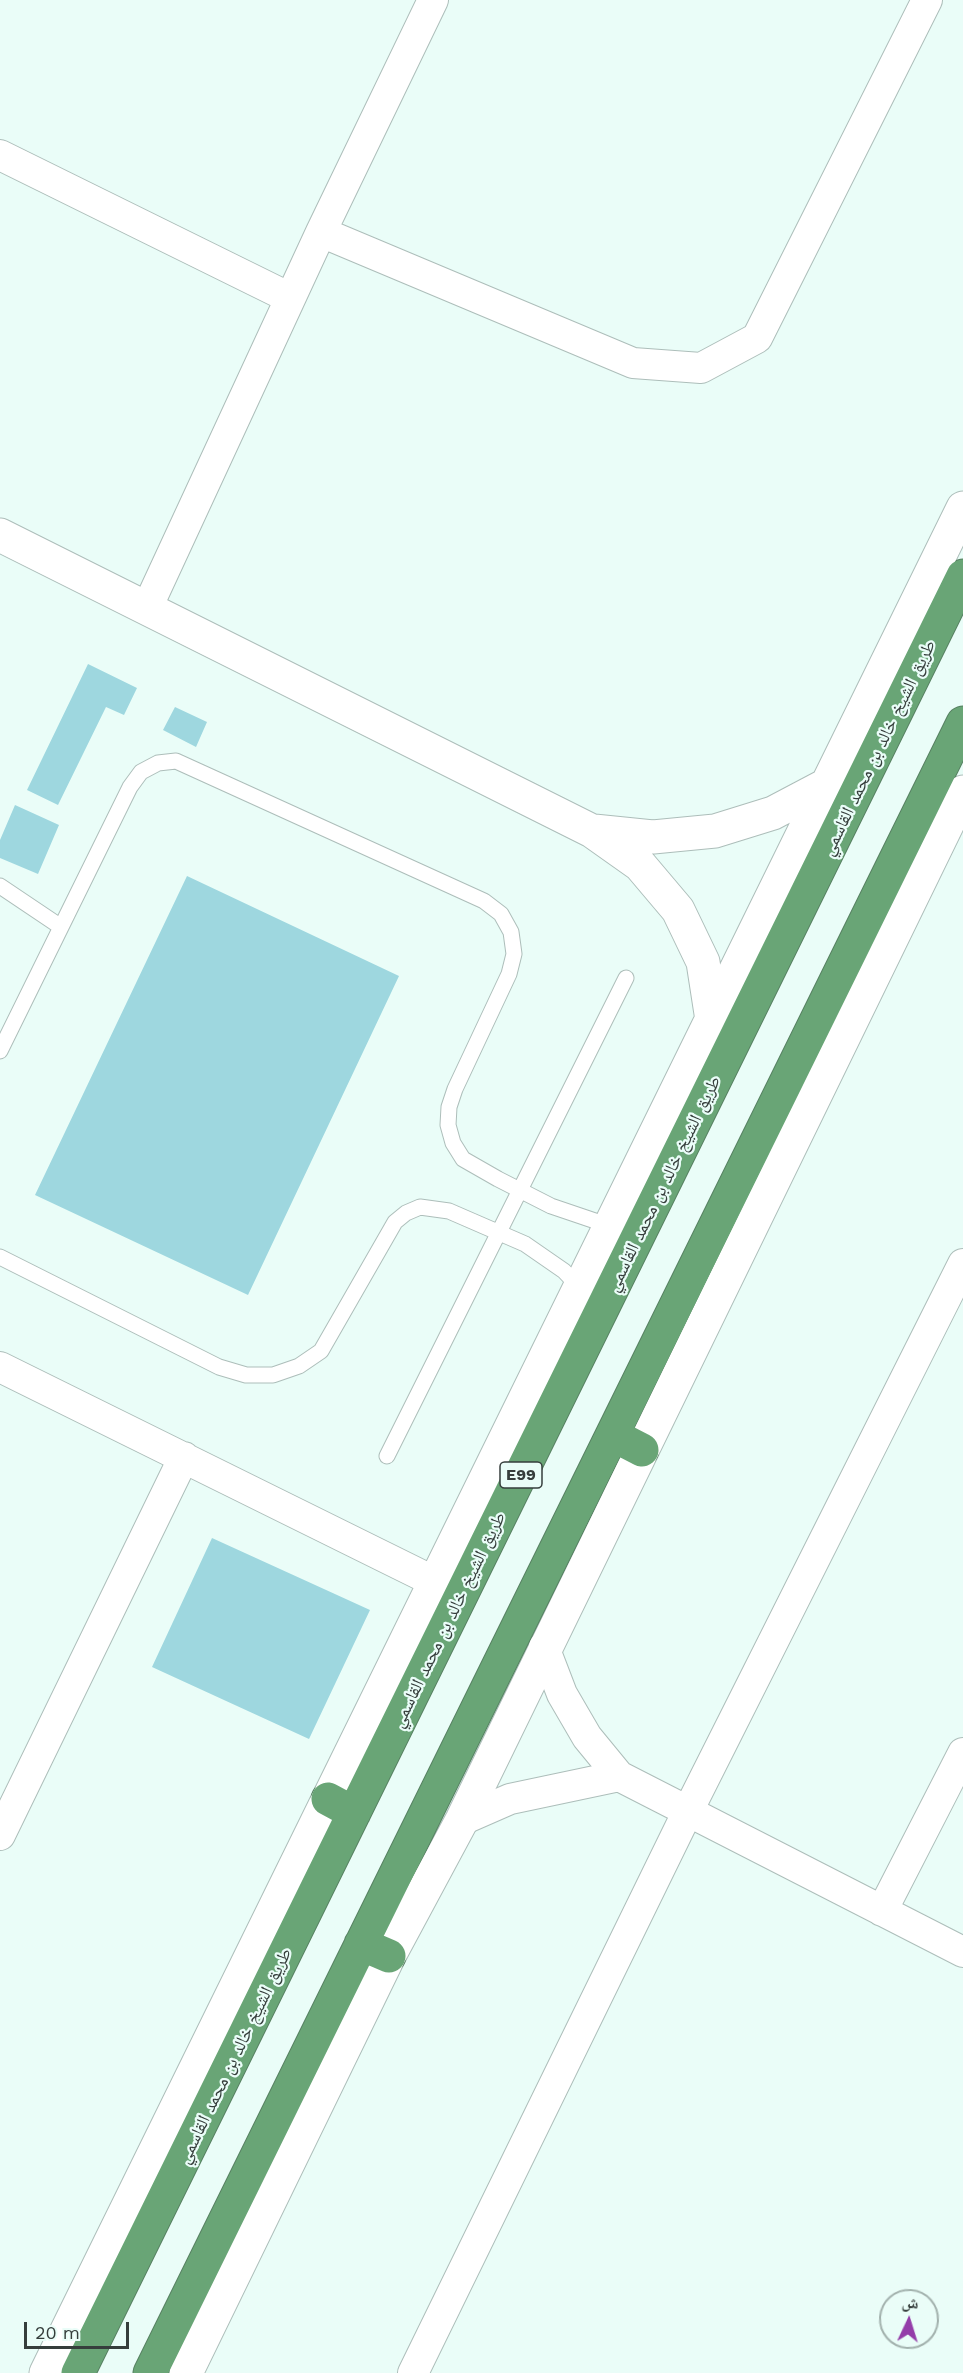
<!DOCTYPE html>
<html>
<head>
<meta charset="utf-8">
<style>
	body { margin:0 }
	#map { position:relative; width:963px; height:2373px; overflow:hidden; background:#eafdf8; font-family:"Work Sans","Noto Naskh Arabic",sans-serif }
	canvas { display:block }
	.north { position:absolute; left:879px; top:2289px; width:60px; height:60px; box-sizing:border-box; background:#eafdf8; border:2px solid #a2b1ad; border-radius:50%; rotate:4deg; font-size:16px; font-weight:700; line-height:24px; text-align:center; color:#363e3c }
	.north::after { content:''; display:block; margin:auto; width:21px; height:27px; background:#943da9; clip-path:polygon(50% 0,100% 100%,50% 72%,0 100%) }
	.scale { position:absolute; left:24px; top:2322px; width:105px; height:27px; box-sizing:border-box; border:3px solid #363e3c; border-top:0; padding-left:8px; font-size:18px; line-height:21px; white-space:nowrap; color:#363e3c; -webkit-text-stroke:4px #eafdf8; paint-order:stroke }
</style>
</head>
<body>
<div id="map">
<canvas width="963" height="2373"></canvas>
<div class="north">ش</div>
<div class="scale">20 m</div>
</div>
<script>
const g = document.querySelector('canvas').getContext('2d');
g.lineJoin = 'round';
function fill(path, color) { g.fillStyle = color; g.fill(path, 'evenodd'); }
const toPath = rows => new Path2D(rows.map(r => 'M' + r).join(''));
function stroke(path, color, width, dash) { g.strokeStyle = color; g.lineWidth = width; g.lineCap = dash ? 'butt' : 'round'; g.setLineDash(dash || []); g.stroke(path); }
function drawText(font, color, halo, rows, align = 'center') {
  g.font = font + ' "Work Sans","Noto Naskh Arabic",sans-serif'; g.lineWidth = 4.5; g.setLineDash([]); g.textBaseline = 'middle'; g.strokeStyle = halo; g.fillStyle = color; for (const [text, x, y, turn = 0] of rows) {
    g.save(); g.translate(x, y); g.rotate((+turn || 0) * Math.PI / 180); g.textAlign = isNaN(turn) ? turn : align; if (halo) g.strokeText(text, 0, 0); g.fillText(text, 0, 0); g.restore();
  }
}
fill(toPath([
	[88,664,137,688,124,715,106,707,58,805,27,790],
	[175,707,207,722,196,747,163,730],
	[15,805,59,825,38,874,0,858,0,840],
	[187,876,399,976,248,1295,35,1195],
	[212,1538,370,1610,309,1739,152,1667]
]), '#9ed7df');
const lane = toPath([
	[0,886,61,927],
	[0,1051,130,787,141,772,158,763,176,761,484,901,501,914,511,932,514,954,509,974,455,1089,449,1107,448,1125,453,1143,463,1159,498,1179,551,1206,610,1226],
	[0,1257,219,1367,246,1375,273,1375,299,1366,321,1351,395,1222,406,1213,420,1207,449,1211,525,1244,564,1271,580,1288],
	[387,1456,626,978]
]);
const street = toPath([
	[0,155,290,298],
	[321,232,633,363,701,368,757,338,927,0],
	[147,608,321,232,433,0],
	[0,1367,435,1582],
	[544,1647,562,1694,587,1737,619,1776,963,1952],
	[462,1820,510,1799,619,1776],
	[0,1835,184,1457],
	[882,1911,963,1753],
	[413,2373,688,1811,963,1264]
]);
const secondary = toPath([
	[0,535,592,831,640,865,678,910,703,962,712,1020],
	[594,831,653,837,715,831,773,813,828,784],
	[46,2373,963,508],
	[186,2373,389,1956,462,1820,963,792]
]);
const highway = toPath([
	[613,1435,642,1450],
	[328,1799,354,1813],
	[361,1944,389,1956],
	[78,2373,963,576],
	[150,2373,963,723]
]);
stroke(lane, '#adbeba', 17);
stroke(street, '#adbeba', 32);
stroke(secondary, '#adbeba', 35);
stroke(highway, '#578162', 35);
stroke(lane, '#fff', 15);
stroke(street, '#fff', 30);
stroke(secondary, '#fff', 33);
stroke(highway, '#69a576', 33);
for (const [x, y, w] of [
	[521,1475,42]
]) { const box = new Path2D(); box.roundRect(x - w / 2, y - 13, w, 26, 4.5); g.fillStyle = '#eafdf8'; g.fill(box); stroke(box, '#363e3c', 1.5); }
drawText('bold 16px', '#363e3c', null, [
	["E99",521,1475]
]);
drawText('18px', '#363e3c', '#eafdf8', [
	["طريق الشيخ خالد بن محمد القاسمي",879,748,-64],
	["طريق الشيخ خالد بن محمد القاسمي",664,1184,-64],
	["طريق الشيخ خالد بن محمد القاسمي",449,1620,-64],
	["طريق الشيخ خالد بن محمد القاسمي",235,2056,-64]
]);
</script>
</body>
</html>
